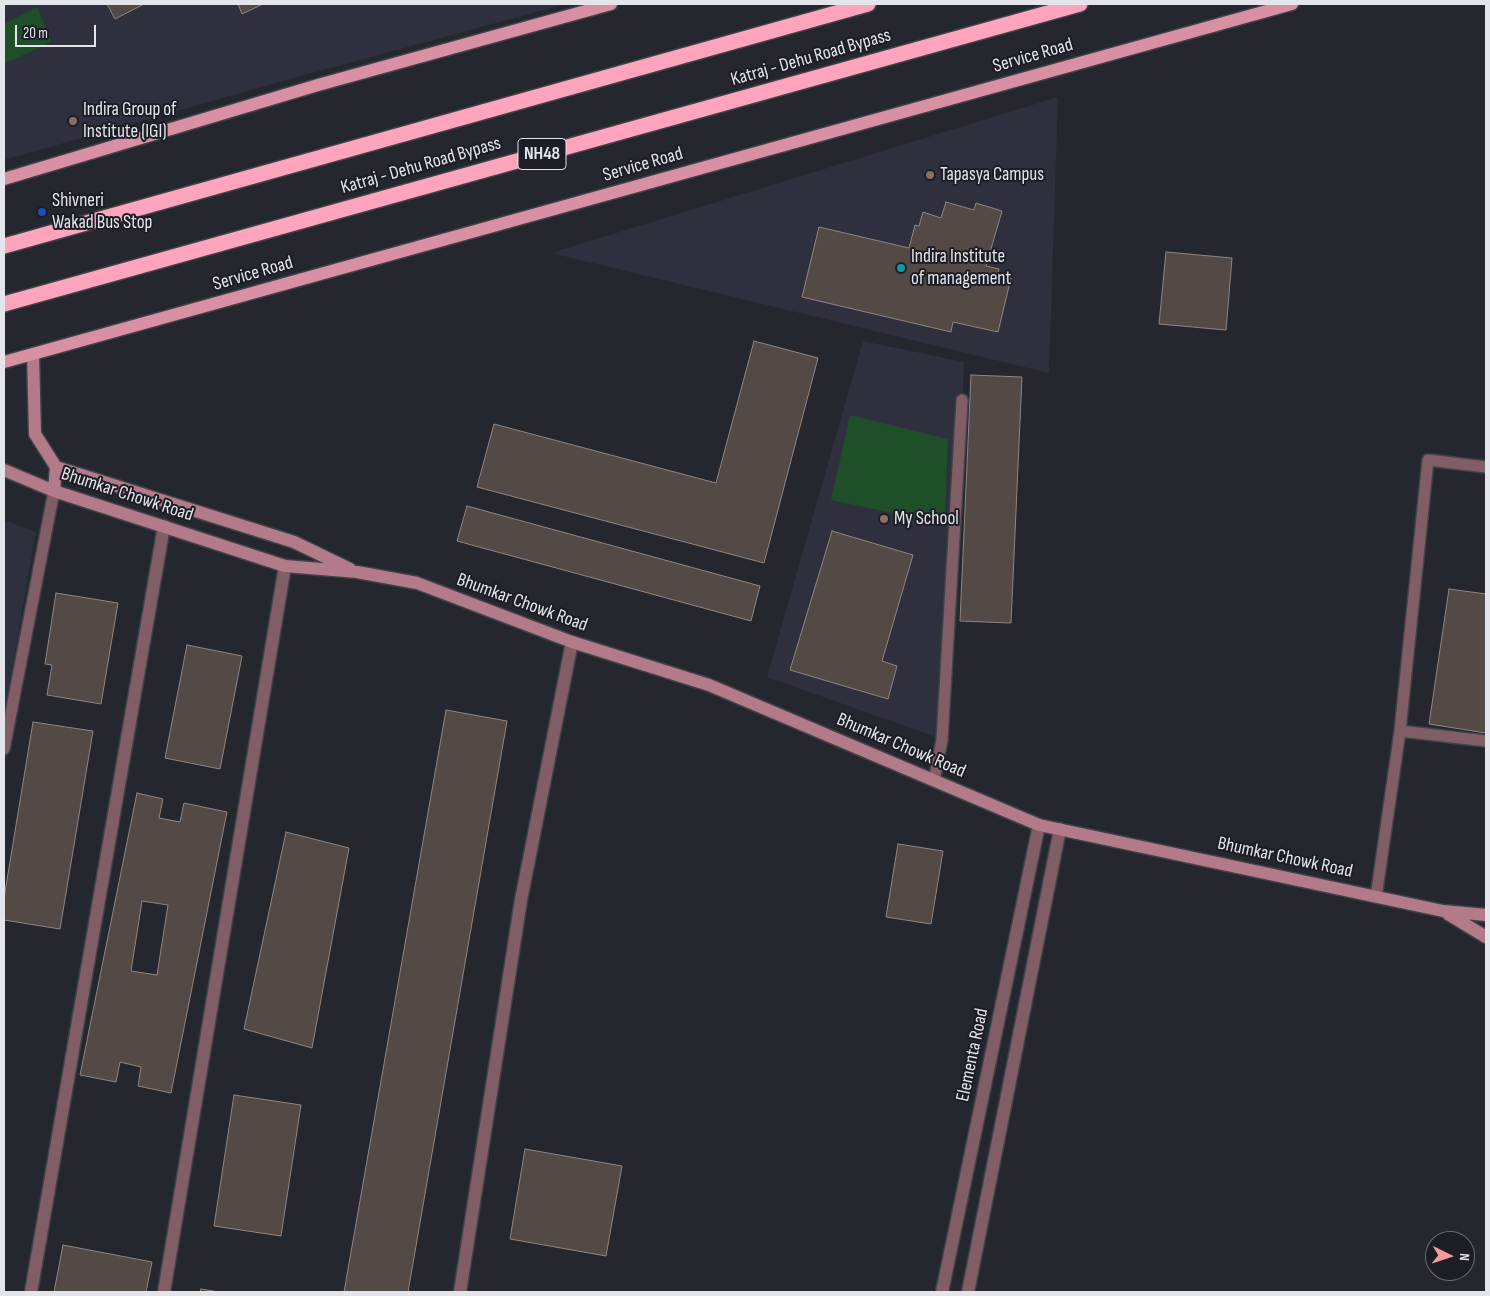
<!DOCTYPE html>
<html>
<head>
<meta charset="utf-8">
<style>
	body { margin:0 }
	#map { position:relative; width:1490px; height:1296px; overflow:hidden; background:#25272f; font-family:"Sofia Sans Condensed",sans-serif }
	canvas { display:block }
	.frame { position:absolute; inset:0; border:5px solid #e3e5ea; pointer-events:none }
	.north { position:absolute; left:1425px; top:1231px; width:50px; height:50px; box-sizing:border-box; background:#1c1d25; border:1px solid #6c6d74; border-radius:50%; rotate:94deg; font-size:14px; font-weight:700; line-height:20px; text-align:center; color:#e3e5ea }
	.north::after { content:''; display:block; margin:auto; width:18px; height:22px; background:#f59b9d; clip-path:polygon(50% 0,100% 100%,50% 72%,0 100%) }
	.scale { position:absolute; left:15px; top:25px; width:81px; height:22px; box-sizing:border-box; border:2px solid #e3e5ea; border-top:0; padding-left:6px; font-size:15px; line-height:18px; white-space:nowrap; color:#e3e5ea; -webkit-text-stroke:4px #1c1d25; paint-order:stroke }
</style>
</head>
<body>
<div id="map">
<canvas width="1490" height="1296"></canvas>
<div class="frame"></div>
<div class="north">N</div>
<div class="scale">20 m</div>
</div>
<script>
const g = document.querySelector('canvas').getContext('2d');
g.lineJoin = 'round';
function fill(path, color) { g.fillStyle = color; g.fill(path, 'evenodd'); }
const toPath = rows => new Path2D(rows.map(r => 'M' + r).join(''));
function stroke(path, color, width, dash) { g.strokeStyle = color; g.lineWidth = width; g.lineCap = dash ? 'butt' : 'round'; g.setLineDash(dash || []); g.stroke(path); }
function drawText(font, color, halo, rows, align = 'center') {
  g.font = font + ' "Sofia Sans Condensed",sans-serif'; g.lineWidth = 4; g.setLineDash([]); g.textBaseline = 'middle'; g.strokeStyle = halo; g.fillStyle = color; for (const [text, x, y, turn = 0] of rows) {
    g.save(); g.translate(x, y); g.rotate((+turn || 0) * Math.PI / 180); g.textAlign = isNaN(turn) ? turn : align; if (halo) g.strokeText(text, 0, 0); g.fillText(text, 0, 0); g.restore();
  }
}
fill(toPath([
	[4,4,566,4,279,82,4,160],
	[1058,97,1049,373,551,253],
	[863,341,964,362,947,741,767,677],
	[4,520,36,532,4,714]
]), '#2e303d');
fill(toPath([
	[37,7,51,42,4,64,4,24],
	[850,415,948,439,945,524,831,500]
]), '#1e4f29');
const building = toPath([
	[107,4,144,4,115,19,107,4],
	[238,4,263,4,242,14,238,4],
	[946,202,974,210,976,203,1002,211,986,266,999,269,997,275,1011,278,998,332,953,322,951,332,802,297,819,227,909,248,915,225,919,226,923,212,941,218,946,202],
	[1166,252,1232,258,1226,330,1159,324,1166,252],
	[754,341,818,358,764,563,477,487,494,424,716,483,754,341],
	[971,375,1022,377,1011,623,960,621,971,375],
	[467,506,760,586,751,621,457,541,467,506],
	[832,531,913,555,882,661,897,666,888,699,790,670,832,531],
	[1449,589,1486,594,1486,733,1429,724,1449,589],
	[56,593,118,603,101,704,47,695,52,665,45,664,56,593],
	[187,645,242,656,220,769,165,758,187,645],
	[446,710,507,721,408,1292,344,1292,446,710],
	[33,722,93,731,60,929,4,920,4,898,33,722],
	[137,793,163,799,159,818,180,822,184,803,227,812,171,1093,138,1086,141,1067,120,1062,116,1082,80,1075,137,793],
	[142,901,168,905,157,975,131,971,142,901],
	[286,832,349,848,312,1048,244,1029,286,832],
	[898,844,943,851,931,924,886,917,898,844],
	[234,1095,301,1105,281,1236,214,1226,234,1095],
	[525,1149,622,1166,606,1256,510,1239,525,1149],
	[63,1245,152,1262,146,1292,54,1292,63,1245],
	[201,1289,219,1292,200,1292,201,1289]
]);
fill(building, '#534945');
stroke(building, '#918582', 1);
const lane = toPath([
	[1400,731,1486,741],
	[4,749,54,491],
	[934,781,942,740,962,400],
	[1376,897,1400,731,1428,460,1486,467]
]);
const street = toPath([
	[31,1292,164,526],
	[164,1292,285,566],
	[460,1292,521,900,572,642],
	[942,1292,1039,825],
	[968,1292,1060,829]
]);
const secondary = toPath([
	[33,354,35,434,56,467,294,542,350,569],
	[4,470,54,491,285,566,357,572,417,583,572,642,709,685,1039,825,1443,911,1486,915],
	[54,491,56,467],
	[1448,914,1486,937]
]);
const primary = toPath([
	[4,179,318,85,611,4],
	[4,362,1292,4]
]);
const highway = toPath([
	[4,246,868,4],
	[4,304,1080,4]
]);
stroke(lane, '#404249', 14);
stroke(street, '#404249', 15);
stroke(secondary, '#404249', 15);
stroke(primary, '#404249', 15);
stroke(highway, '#404249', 18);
stroke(lane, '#815d66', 11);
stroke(street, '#815d66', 12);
stroke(secondary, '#b37a89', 12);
stroke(primary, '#da90a4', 12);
stroke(highway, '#fea4bc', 15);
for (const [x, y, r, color] of [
	[73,121,5,"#8d6e63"],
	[930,175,5,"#8d6e63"],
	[42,212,5,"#1a4fb4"],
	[901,268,5,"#0f9aa8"],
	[884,519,5,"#8d6e63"]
]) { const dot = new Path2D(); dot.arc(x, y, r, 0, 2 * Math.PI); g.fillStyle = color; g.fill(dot); stroke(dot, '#1c1d25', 2); }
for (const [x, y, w] of [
	[542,154,48]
]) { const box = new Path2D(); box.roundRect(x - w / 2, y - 15.5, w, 31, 4); g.fillStyle = '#1c1d25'; g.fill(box); stroke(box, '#e3e5ea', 1); }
drawText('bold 18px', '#e3e5ea', null, [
	["NH48",542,154]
]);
drawText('19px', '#e3e5ea', '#1c1d25', [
	["Service Road",1033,56,-16],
	["Katraj - Dehu Road Bypass",811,58,-16],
	["Service Road",643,165,-16],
	["Katraj - Dehu Road Bypass",421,166,-16],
	["Service Road",253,274,-16],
	["Bhumkar Chowk Road",127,495,18],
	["Bhumkar Chowk Road",522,603,20],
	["Bhumkar Chowk Road",901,746,23],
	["Bhumkar Chowk Road",1285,858,12],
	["Elementa Road",973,1055,-78]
]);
drawText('19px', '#e3e5ea', '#1c1d25', [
	["Indira Group of",83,110],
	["Institute (IGI)",83,132],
	["Tapasya Campus",940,175],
	["Shivneri",52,201],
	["Wakad Bus Stop",52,223],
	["Indira Institute",911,257],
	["of management",911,279],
	["My School",894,519]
], 'left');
</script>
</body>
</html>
